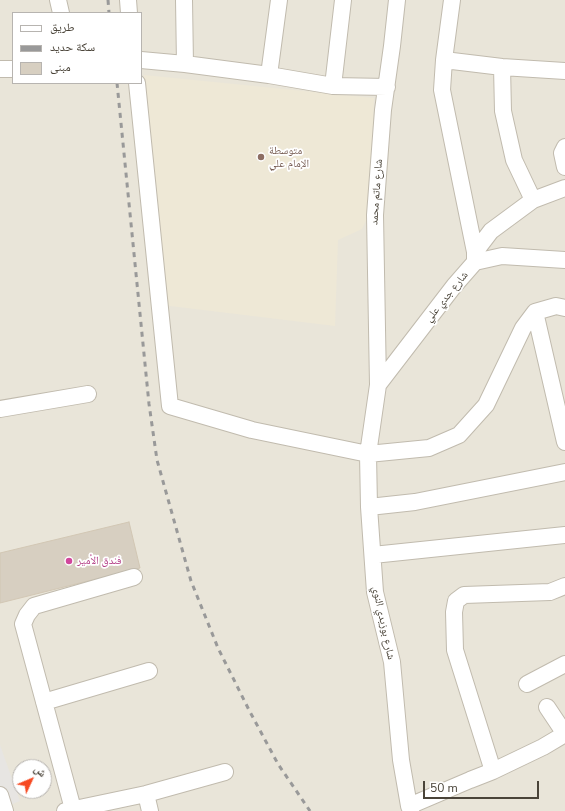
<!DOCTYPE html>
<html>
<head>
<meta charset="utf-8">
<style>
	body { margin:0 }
	#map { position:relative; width:565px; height:811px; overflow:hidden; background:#f5f3eb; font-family:"Nunito Sans","Noto Naskh Arabic",sans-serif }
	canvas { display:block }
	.legend { position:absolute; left:12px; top:12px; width:130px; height:72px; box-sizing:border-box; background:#fff; border:1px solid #b7b4b0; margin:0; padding:5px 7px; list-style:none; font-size:12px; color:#4a4439 }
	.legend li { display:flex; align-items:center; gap:8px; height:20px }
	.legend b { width:20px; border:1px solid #b7b4b0 }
	.north { position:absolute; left:12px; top:759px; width:40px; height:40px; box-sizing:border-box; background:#fff; border:1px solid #b7b4b0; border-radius:50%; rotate:46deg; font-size:11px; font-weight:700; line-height:16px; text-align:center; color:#4a4439 }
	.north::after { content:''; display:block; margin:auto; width:14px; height:18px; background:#f64921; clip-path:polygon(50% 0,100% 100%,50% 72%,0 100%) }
	.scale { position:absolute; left:423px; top:781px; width:116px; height:18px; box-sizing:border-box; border:2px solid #4a4439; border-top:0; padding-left:5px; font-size:12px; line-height:14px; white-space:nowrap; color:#4a4439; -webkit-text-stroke:3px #fff; paint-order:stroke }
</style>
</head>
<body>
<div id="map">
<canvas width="565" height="811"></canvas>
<ul class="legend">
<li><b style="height:5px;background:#fff"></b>طريق</li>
<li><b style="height:5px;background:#999"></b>سكة حديد</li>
<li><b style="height:11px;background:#d7cfc1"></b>مبنى</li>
</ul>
<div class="north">ش</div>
<div class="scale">50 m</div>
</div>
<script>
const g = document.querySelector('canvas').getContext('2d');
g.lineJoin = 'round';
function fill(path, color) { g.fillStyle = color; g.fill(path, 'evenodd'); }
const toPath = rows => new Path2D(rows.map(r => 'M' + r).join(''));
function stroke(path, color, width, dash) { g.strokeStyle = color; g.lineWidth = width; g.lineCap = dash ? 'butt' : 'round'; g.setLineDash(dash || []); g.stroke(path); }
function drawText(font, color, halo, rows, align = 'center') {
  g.font = font + ' "Nunito Sans","Noto Naskh Arabic",sans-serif'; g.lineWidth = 3.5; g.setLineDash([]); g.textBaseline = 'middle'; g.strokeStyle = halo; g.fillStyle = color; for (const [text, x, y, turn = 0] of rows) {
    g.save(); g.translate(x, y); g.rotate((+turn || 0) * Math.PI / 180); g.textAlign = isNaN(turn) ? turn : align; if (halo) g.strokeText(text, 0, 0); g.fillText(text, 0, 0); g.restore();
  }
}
fill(toPath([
	[0,0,565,0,565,811,0,811],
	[13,13,141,13,141,83,13,83],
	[20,767,44,767,44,791,20,791]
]), '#e9e5d9');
fill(toPath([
	[144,75,374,98,369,215,362,229,338,240,335,326,162,305]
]), '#eee8d6');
fill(toPath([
	[0,745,20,801,0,809]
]), '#e7e5e2');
const building = toPath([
	[129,522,140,568,0,603,0,553,129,522]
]);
fill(building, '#d7cfc1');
stroke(building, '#d2c7b4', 1);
const minor = toPath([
	[58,0,61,13],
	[128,0,129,13],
	[184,0,185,64],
	[397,0,392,46,383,110,375,215,378,385,368,454,369,507,375,592,392,662,401,760,409,806,411,811],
	[452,0,444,60,442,90,475,252,475,262],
	[141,60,185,64,269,75,333,86,387,87],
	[444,60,502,67,565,71],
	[502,67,503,111,514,160,533,200],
	[0,69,13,69],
	[269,75,279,0],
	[137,83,170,406,252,430,368,454,429,448,459,435,486,405,523,328,535,312,556,306,565,308],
	[333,86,343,0],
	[565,147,562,153,565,167],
	[475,252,491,231,533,200,565,188],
	[535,312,565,442],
	[378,385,454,286,475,262,502,256,565,260],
	[0,409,88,394],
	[369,507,415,502,565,472],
	[373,555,565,535],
	[527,684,565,664],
	[44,702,149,671],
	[547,707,565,734],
	[493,771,455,650,454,612,456,601,464,595,550,592,565,586],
	[146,794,150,811],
	[0,795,5,811],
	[409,806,470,780,493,771,543,747,565,734],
	[73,809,23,624,27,615,34,606,134,577],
	[65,811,146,794,225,772]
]);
stroke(minor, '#c1bbae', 18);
stroke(minor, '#fff', 16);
stroke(toPath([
	[108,0,109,13],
	[117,83,149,404,157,460,191,581,218,648,249,710,278,764,310,811]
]), '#999', 3, [5, 5]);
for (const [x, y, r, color] of [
	[261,157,4,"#8d6e63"],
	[69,561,4,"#d1479c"]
]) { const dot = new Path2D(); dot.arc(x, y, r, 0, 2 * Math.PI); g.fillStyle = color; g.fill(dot); stroke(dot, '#fff', 1.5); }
drawText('11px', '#785e54', '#fff', [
	["متوسطة",269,151],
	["الإمام علي",269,164]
], 'left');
drawText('11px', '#4a4439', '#fff', [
	["شارع ماتم محمد",377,192,-86],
	["شارع جدي علي",447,297,-51],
	["شارع بوزيدي النوي",383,623,78]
]);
drawText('11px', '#b23c85', '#fff', [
	["فندق الأمير",77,561]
], 'left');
</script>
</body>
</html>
